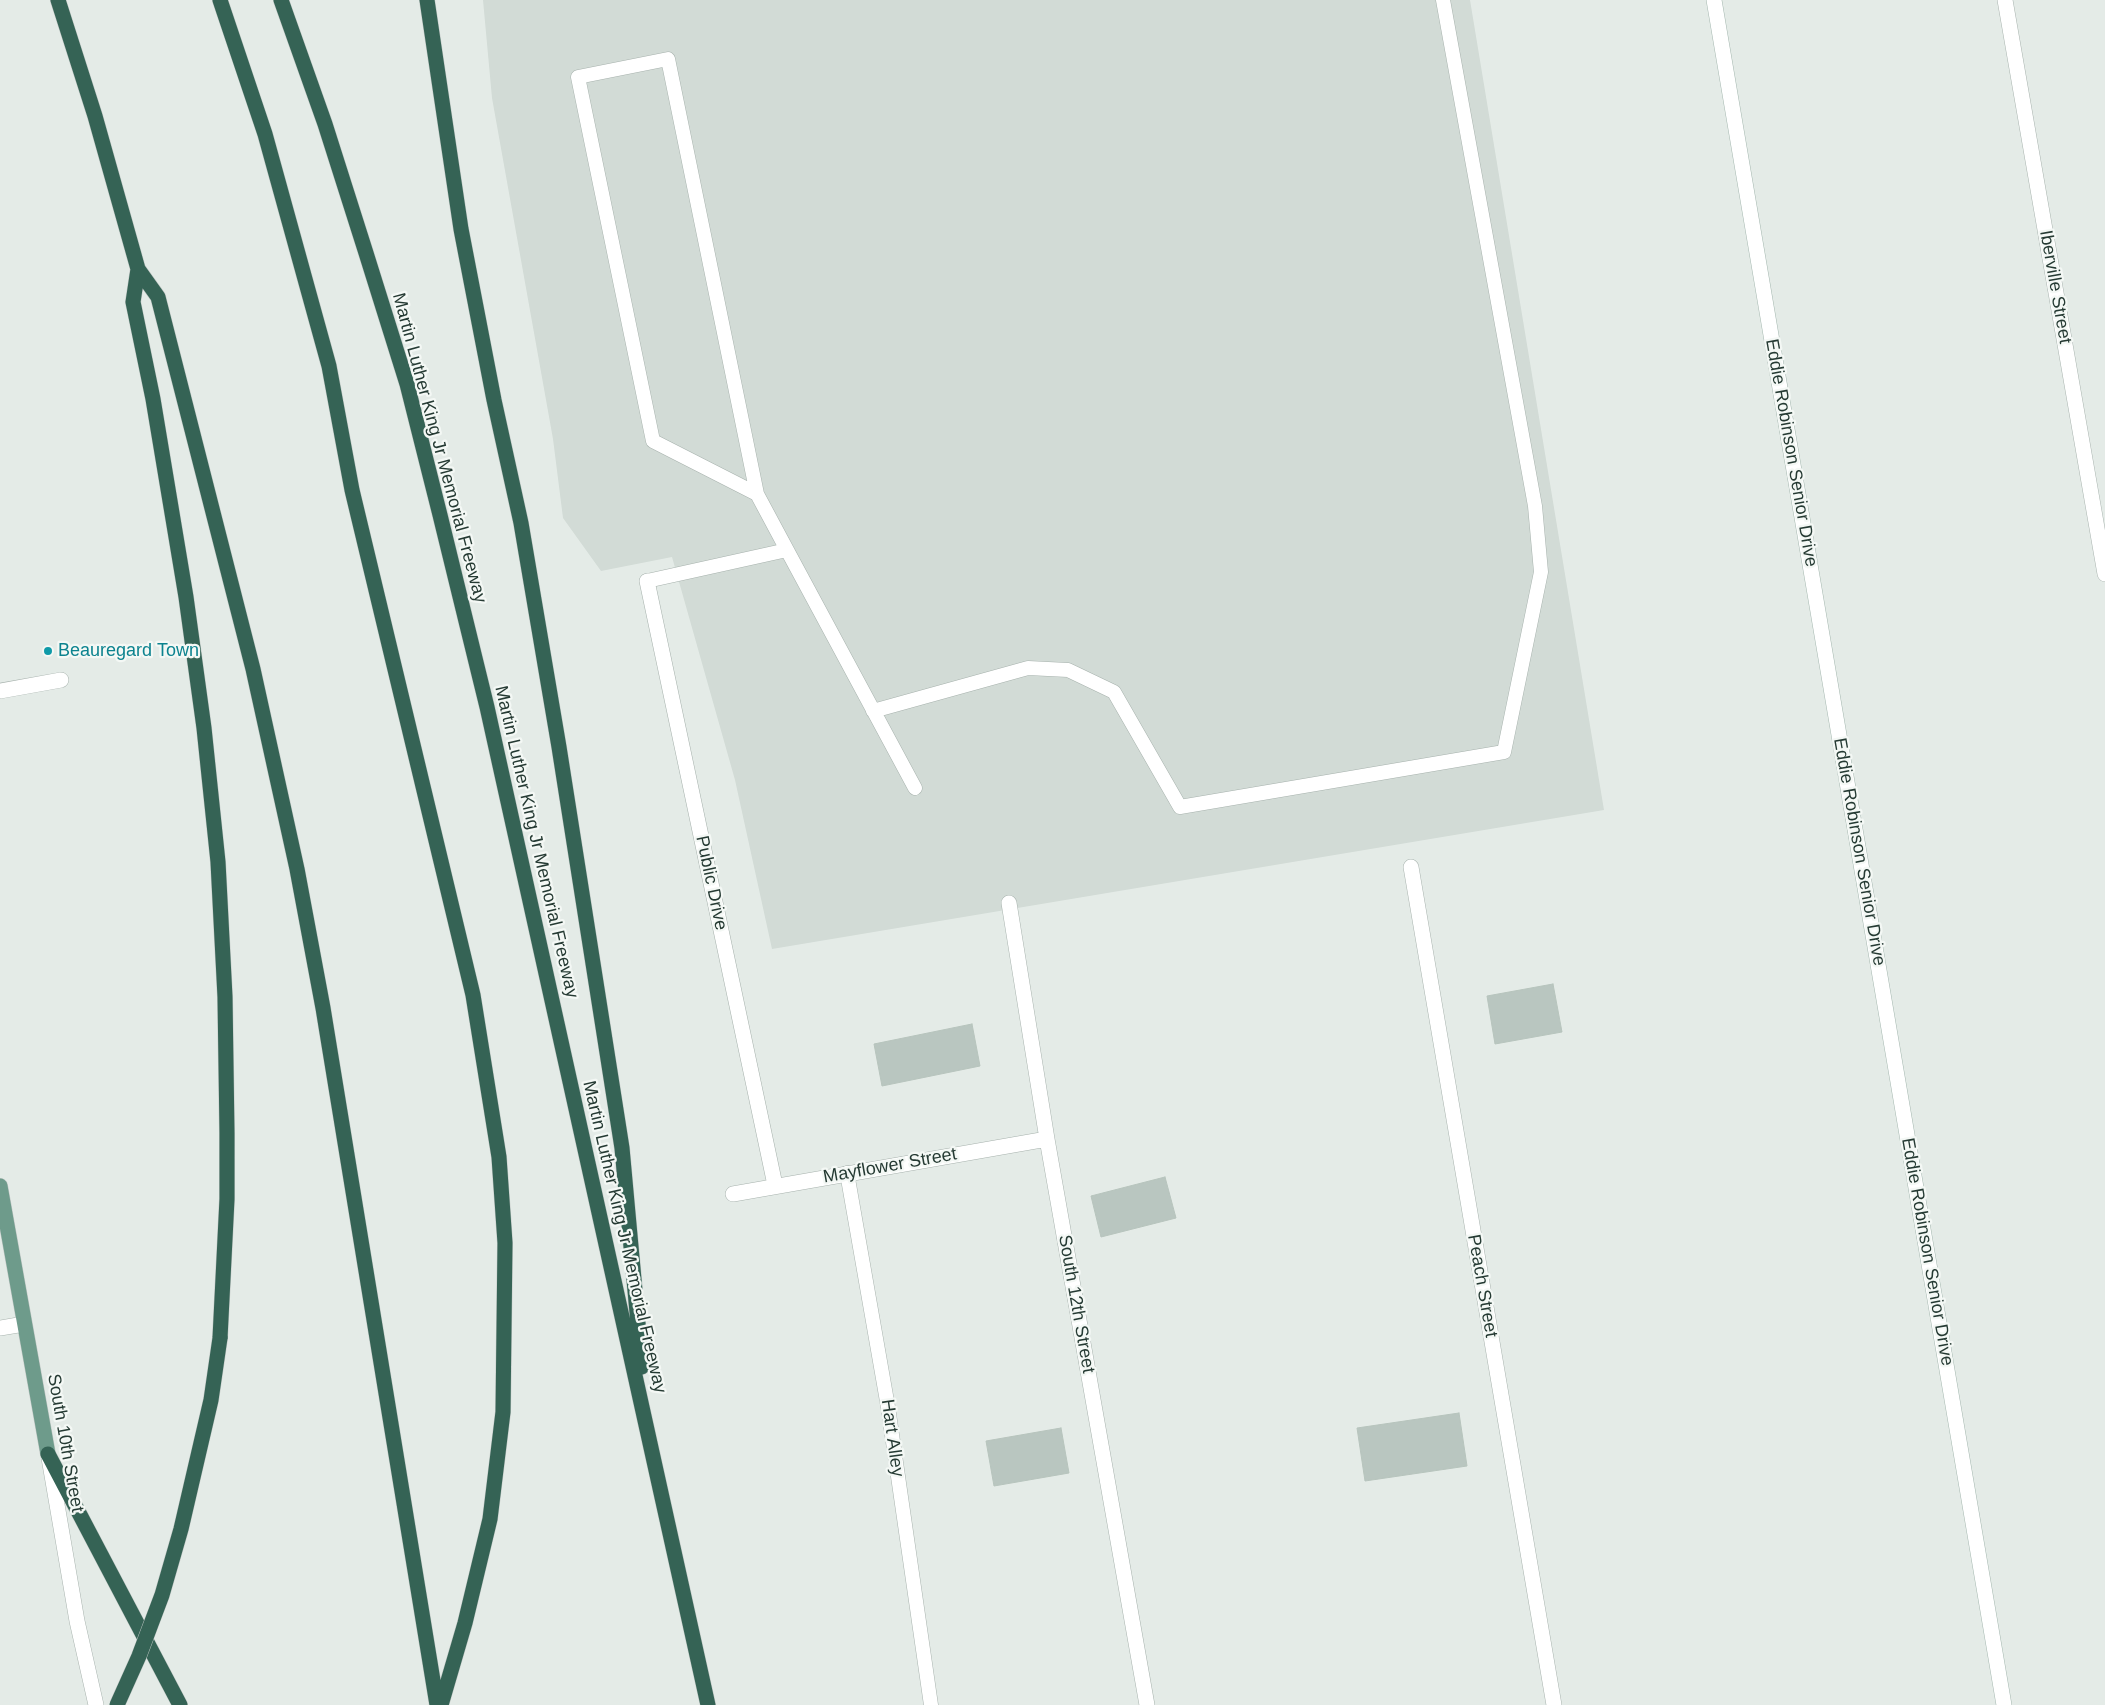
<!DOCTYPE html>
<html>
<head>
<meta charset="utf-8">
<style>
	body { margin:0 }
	canvas { display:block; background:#e4ebe7 }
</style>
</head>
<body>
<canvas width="2105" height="1705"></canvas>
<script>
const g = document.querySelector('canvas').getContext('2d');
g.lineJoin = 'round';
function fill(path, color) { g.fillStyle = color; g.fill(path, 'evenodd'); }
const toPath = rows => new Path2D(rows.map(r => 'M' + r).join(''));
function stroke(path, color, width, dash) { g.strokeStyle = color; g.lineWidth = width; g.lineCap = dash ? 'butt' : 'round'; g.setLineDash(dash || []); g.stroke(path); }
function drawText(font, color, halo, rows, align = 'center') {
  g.font = font + ' Helvetica,sans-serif'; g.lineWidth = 4.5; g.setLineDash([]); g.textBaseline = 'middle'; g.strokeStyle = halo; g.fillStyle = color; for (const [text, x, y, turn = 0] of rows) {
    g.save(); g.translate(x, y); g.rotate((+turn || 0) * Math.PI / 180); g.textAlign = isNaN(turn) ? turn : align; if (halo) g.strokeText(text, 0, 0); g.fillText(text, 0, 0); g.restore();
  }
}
fill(toPath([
	[483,0,1470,0,1604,810,772,949,735,780,672,557,601,571,563,518,553,439,492,98]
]), '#d2dbd6');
const building = toPath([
	[1553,984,1562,1032,1495,1044,1487,996,1553,984],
	[972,1024,980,1066,882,1086,874,1044,972,1024],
	[1165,1177,1176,1218,1101,1237,1091,1196,1165,1177],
	[1459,1413,1467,1466,1365,1481,1357,1428,1459,1413],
	[1061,1428,1069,1473,994,1486,986,1441,1061,1428]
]);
fill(building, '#b9c6c0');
stroke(building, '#b7c4bd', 1);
const lane = toPath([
	[757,494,653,441,578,77,668,59,757,494,787,550],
	[647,581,787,550,915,788],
	[873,711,1028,668,1068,670,1114,692,1180,807,1504,752,1541,572,1535,506,1443,0],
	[847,1173,888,1407,931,1705]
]);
const street = toPath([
	[2005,0,2105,574],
	[647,581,775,1185],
	[0,691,61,680],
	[1411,867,1554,1705],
	[1009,903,1047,1139,1147,1705],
	[733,1194,1047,1139],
	[0,1328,24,1324],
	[49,1458,77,1621,96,1705]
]);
const secondary = toPath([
	[1714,0,2004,1705]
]);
const primary = toPath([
	[0,1186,48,1454]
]);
const highway = toPath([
	[58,0,95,116,138,269,158,297,253,669,297,869,323,1008,437,1705],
	[220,0,265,134,329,366,352,490,473,995,499,1157,505,1243,503,1412,490,1519,465,1623,441,1705],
	[281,0,325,124,366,253,407,384,440,515,487,707,708,1705],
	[427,0,461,229,494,400,521,523,559,747,622,1148,642,1367],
	[138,269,133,302,153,399,186,597,204,728,218,862,225,997,227,1133,227,1199,220,1338],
	[48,1454,180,1705]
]);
stroke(lane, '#a7b2ad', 15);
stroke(street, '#a7b2ad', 16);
stroke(secondary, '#a3b6ae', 16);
stroke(primary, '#c2c8c6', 16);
stroke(highway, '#c2c8c6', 16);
stroke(lane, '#fff', 14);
stroke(street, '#fff', 15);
stroke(secondary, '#fff', 15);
stroke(primary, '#6e9b8b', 15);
stroke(highway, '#356355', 15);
const highwayBridge = toPath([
	[117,1705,139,1656,162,1595,181,1529,211,1400,220,1338]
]);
stroke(highwayBridge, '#c2c8c6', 16, []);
stroke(highwayBridge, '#356355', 15);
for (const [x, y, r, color] of [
	[48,651,5,"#0f9aa8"]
]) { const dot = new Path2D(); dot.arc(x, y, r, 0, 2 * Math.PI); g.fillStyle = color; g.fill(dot); stroke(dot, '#f4f8f5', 2); }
drawText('18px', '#253a33', '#f4f8f5', [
	["Iberville Street",2055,287,80],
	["Martin Luther King Jr Memorial Freeway",439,448,75],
	["Eddie Robinson Senior Drive",1791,453,80],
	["Martin Luther King Jr Memorial Freeway",536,842,77],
	["Eddie Robinson Senior Drive",1859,852,80],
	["Public Drive",711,883,78],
	["Mayflower Street",890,1166,-10],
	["Martin Luther King Jr Memorial Freeway",624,1237,77],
	["Eddie Robinson Senior Drive",1927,1252,80],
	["Peach Street",1482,1286,80],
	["South 12th Street",1076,1304,80],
	["Hart Alley",892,1438,82],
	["South 10th Street",65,1443,80]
]);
drawText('18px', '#0d838f', '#f4f8f5', [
	["Beauregard Town",58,651]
], 'left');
</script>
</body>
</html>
